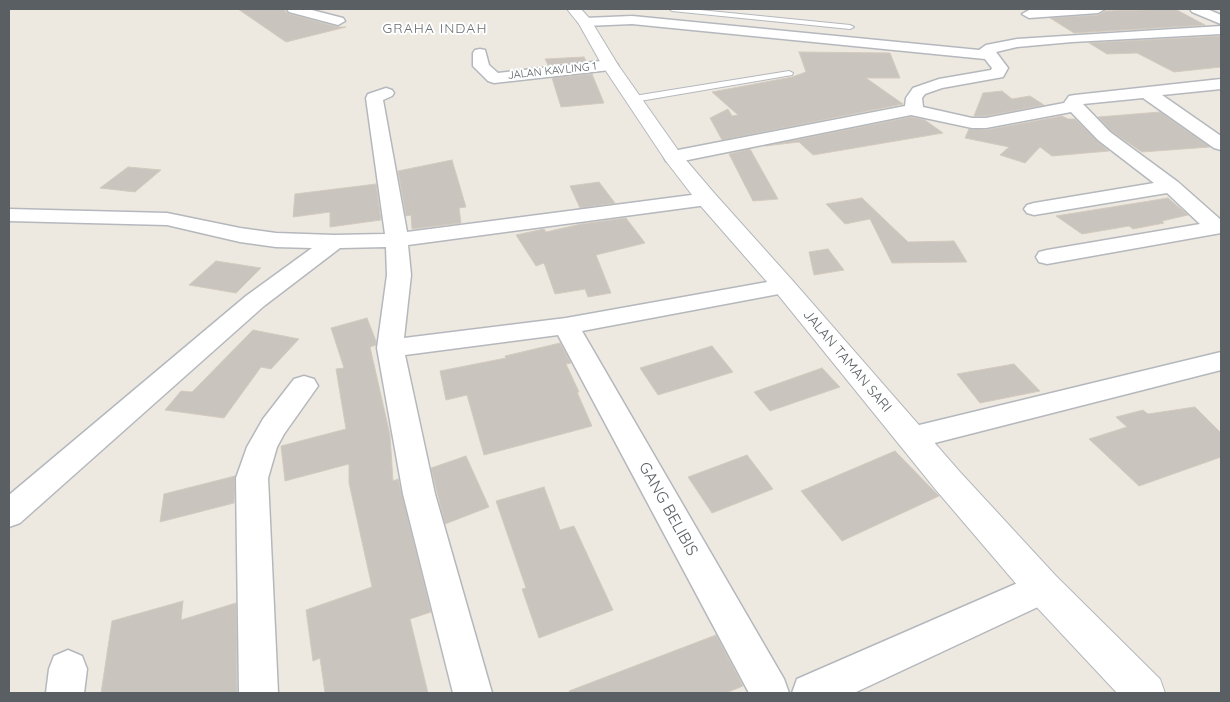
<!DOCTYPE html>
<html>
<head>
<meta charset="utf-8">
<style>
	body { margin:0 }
	#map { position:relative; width:1230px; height:702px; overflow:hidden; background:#eee9e0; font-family:Quicksand,sans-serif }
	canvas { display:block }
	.frame { position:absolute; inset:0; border:10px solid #595f63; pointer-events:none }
</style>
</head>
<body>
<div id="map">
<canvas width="1230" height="702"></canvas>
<div class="frame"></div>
</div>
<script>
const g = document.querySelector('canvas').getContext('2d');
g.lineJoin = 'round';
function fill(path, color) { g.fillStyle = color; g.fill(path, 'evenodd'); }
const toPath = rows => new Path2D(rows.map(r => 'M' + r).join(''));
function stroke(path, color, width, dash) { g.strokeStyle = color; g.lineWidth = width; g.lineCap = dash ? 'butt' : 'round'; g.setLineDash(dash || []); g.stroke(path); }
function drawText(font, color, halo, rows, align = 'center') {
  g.font = font + ' Quicksand,sans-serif'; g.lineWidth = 4; g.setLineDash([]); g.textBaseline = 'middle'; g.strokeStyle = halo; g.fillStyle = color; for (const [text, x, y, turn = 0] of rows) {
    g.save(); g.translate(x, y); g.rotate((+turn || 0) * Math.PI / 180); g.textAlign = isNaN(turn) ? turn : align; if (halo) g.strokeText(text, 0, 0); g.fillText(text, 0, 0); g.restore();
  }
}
const building = toPath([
	[238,9,283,9,289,14,338,27,346,27,286,42,238,9],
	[1175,9,1205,25,1074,33,1050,18,1098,15,1106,11,1175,9],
	[1221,36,1221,67,1174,72,1137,53,1107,54,1089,43,1221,36],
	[799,52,890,53,900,78,866,78,903,104,722,140,710,118,728,109,732,116,738,115,712,92,792,77,806,72,799,52],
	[584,57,586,61,548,65,545,59,584,57],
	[592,74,604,103,561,107,552,78,592,74],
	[1002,91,1012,99,1030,96,1044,105,986,116,974,116,983,93,1002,91],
	[1160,112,1210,147,1142,152,1111,131,1098,117,1160,112],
	[1062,116,1068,119,1075,119,1097,141,1109,151,1052,156,1040,147,1025,163,1000,155,1009,147,965,138,969,129,986,130,1062,116],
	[911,117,925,120,943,133,813,155,799,142,765,146,911,117],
	[750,149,778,199,753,201,729,154,750,149],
	[452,160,466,207,459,208,461,223,412,229,411,215,406,216,398,171,452,160],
	[128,167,161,170,135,192,100,188,128,167],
	[599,182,615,203,580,208,570,186,599,182],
	[376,184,381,220,330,227,330,212,293,217,295,194,376,184],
	[862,198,908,242,954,241,967,262,892,263,870,219,845,224,826,204,862,198],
	[1168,198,1188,215,1162,221,1164,223,1133,229,1129,226,1082,234,1056,216,1168,198],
	[626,218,645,243,596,255,611,293,588,297,585,289,555,294,544,263,536,266,516,235,544,229,546,232,581,224,626,218],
	[828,249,844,270,814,275,809,252,828,249],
	[216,261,261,268,236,293,189,285,216,261],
	[367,318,376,341,376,345,370,347,390,435,393,481,398,479,431,612,410,619,428,693,325,693,320,658,313,661,306,610,372,587,349,483,349,464,285,481,281,446,346,429,336,369,344,368,331,328,367,318],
	[253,330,299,339,271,369,261,367,224,418,165,410,181,391,192,392,253,330],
	[560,343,571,363,566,364,579,392,577,392,592,426,484,455,467,395,446,400,440,371,506,358,505,356,560,343],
	[712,346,733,372,658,395,640,368,712,346],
	[1014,364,1040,391,980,403,957,374,1014,364],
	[822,368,840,387,770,411,754,392,822,368],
	[1195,407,1221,433,1221,457,1139,486,1089,439,1127,427,1116,417,1143,410,1148,414,1195,407],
	[895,451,939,496,842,541,801,491,895,451],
	[747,455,773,489,712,513,688,477,747,455],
	[466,456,489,507,445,524,431,468,466,456],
	[235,476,234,503,160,522,164,494,235,476],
	[544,487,560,530,574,526,613,610,539,638,522,589,526,588,496,501,544,487],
	[183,601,181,620,236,603,237,693,101,693,112,621,183,601],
	[716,635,743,686,726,693,570,693,569,691,716,635]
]);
fill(building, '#c9c4bd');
stroke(building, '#d3cabe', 1);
const service = toPath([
	[669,9,690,9,850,25,854,27,850,29,672,11,669,9],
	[789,71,793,73,792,75,634,102,630,99,634,96,789,71]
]);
const minor = toPath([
	[287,9,308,9,343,18,345,21,338,25,289,12,287,9],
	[1046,9,1105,9,1098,13,1029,18,1022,14,1029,10,1046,9],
	[1190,9,1207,9,1221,15,1221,24,1192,12,1190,9],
	[632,16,979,50,986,45,1017,39,1221,26,1221,34,1072,42,1017,47,996,52,1008,68,1003,77,942,88,925,94,922,98,923,107,972,118,986,118,1064,103,1069,96,1075,95,1221,79,1221,89,1162,95,1221,136,1221,150,1214,148,1143,98,1083,104,1110,132,1178,182,1221,220,1221,233,1047,264,1039,262,1036,257,1039,252,1047,250,1200,224,1167,193,1034,215,1027,213,1024,209,1027,205,1034,203,1154,183,1098,140,1071,112,986,128,972,128,911,115,673,163,666,161,664,157,666,153,673,151,905,106,906,98,913,88,939,79,991,70,992,68,985,59,632,24,585,26,578,22,585,18,632,16],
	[480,49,485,50,489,65,498,73,610,60,615,62,618,65,615,68,610,70,494,83,488,81,473,66,473,53,475,50,480,49],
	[386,88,392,90,394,93,392,96,383,100,407,232,707,193,714,195,717,199,714,203,707,205,408,245,411,275,404,338,566,318,784,279,792,281,796,286,792,291,784,293,582,331,784,679,789,693,749,693,558,335,405,355,435,494,492,693,453,693,403,494,377,348,387,275,386,247,340,248,264,306,20,523,9,527,9,495,246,296,312,248,276,247,240,242,167,225,9,221,9,209,167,213,240,228,276,233,334,235,385,234,366,98,368,94,386,88],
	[1221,352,1221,370,911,449,901,446,896,438,901,430,911,427,1221,352],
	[304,376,314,379,318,386,284,434,277,447,268,478,278,693,239,693,236,478,247,447,263,419,294,379,304,376],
	[1043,572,1055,577,1061,588,1055,599,854,693,792,693,797,679,1043,572],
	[68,650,82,656,87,669,84,693,46,693,49,669,54,656,68,650]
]);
const tertiary = toPath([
	[567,9,581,9,590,19,618,65,680,153,715,194,793,281,960,472,1056,576,1160,679,1165,693,1117,693,1030,600,936,490,775,291,699,204,666,161,602,65,579,24,567,9]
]);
stroke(service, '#b4b8bd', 2);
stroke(minor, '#b4b8bd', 3);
stroke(tertiary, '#b4b8bd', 2);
fill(service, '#fff');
fill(minor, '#fff');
fill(tertiary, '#fff');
drawText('11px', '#595f63', '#fff', [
	["JALAN KAVLING 1",552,71,-6]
]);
g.letterSpacing = '1px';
drawText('14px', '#6a7175', '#fff', [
	["GRAHA INDAH",435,29]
]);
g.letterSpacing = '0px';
drawText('14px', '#595f63', '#fff', [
	["JALAN TAMAN SARI",847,361,50]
]);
drawText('16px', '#595f63', '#fff', [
	["GANG BELIBIS",668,509,61]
]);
</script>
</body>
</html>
